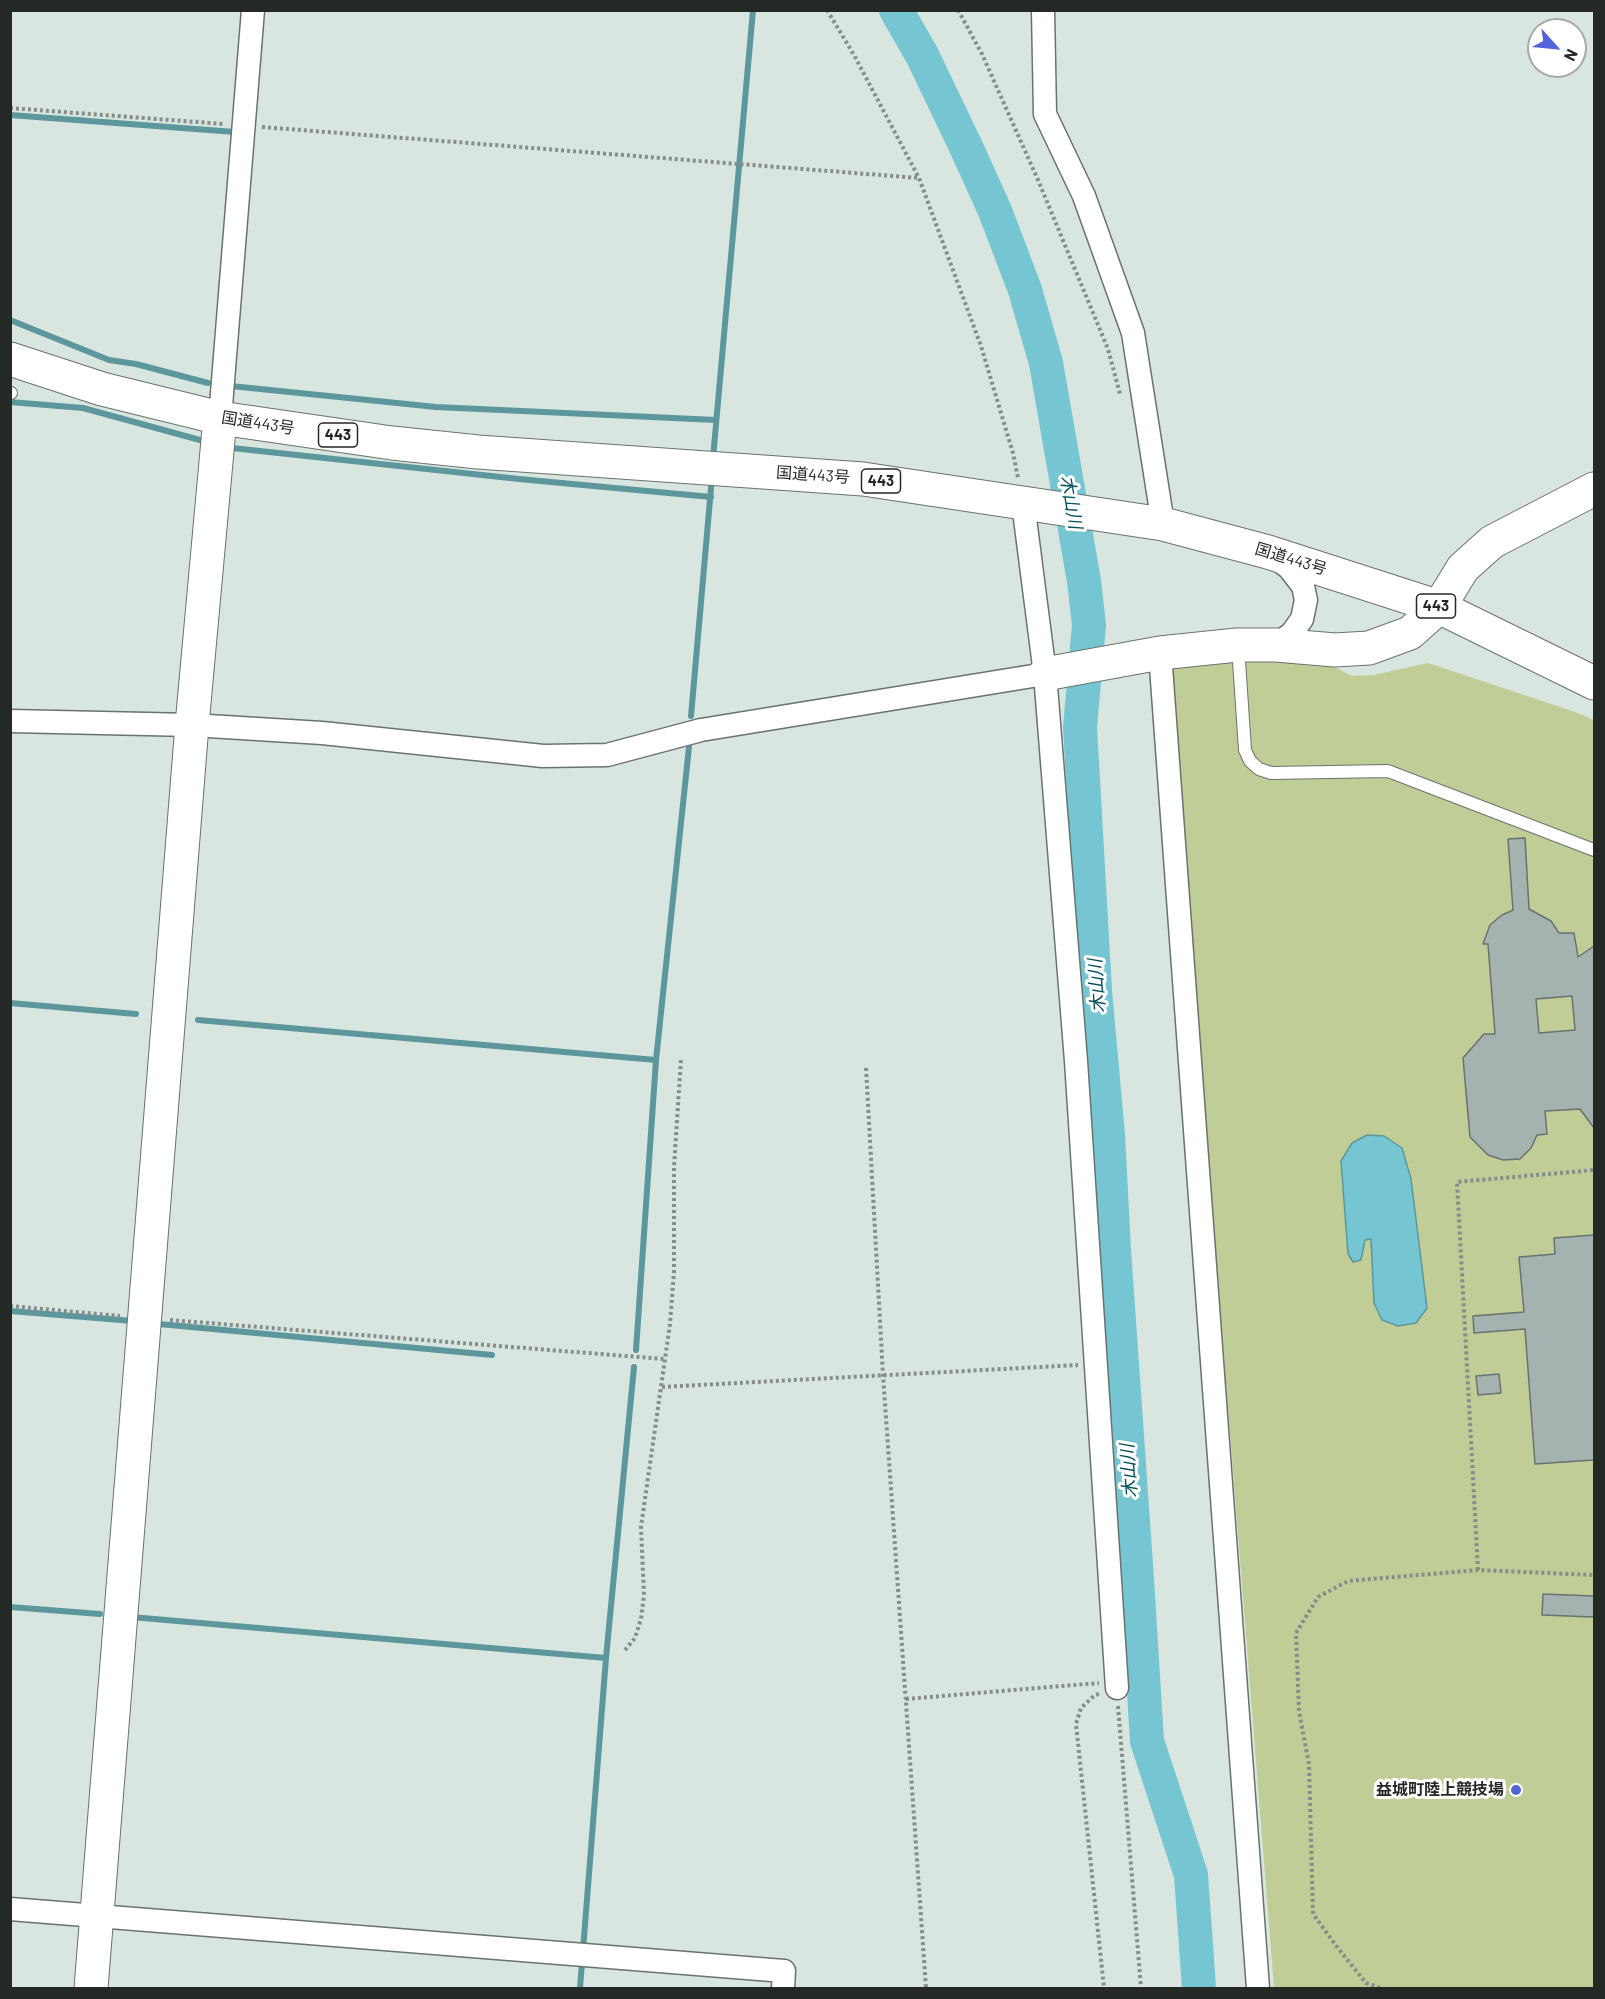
<!DOCTYPE html>
<html>
<head>
<meta charset="utf-8">
<style>
	body { margin:0 }
	#map { position:relative; width:1605px; height:1999px; overflow:hidden; background:#d9e5df; font-family:Barlow,sans-serif }
	canvas { display:block }
	.frame { position:absolute; inset:0; border:12px solid #242926; pointer-events:none }
	.north { position:absolute; left:1527px; top:18px; width:60px; height:60px; box-sizing:border-box; background:#fff; border:2px solid #a7a9a8; border-radius:50%; rotate:117deg; font-size:16px; font-weight:700; line-height:24px; text-align:center; color:#242926 }
	.north::after { content:''; display:block; margin:auto; width:21px; height:27px; background:#5363d9; clip-path:polygon(50% 0,100% 100%,50% 72%,0 100%) }
</style>
</head>
<body>
<div id="map">
<canvas width="1605" height="1999"></canvas>
<div class="frame"></div>
<div class="north">N</div>
</div>
<script>
const g = document.querySelector('canvas').getContext('2d');
g.lineJoin = 'round';
function fill(path, color) { g.fillStyle = color; g.fill(path, 'evenodd'); }
const toPath = rows => new Path2D(rows.map(r => 'M' + r).join(''));
function stroke(path, color, width, dash) { g.strokeStyle = color; g.lineWidth = width; g.lineCap = dash ? 'butt' : 'round'; g.setLineDash(dash || []); g.stroke(path); }
function drawText(font, color, halo, rows, align = 'center') {
  g.font = font + ' Barlow,"Noto Sans JP",sans-serif'; g.lineWidth = 6; g.setLineDash([]); g.textBaseline = 'middle'; g.strokeStyle = halo; g.fillStyle = color; for (const [text, x, y, turn = 0] of rows) {
    g.save(); g.translate(x, y); g.rotate((+turn || 0) * Math.PI / 180); g.textAlign = isNaN(turn) ? turn : align; if (halo) g.strokeText(text, 0, 0); g.fillText(text, 0, 0); g.restore();
  }
}
fill(toPath([
	[1262,660,1330,665,1352,676,1374,675,1428,663,1575,712,1594,720,1594,1988,1274,1988,1169,663]
]), '#c0cd97');
const water = toPath([
	[1367,1135,1384,1136,1402,1148,1411,1179,1427,1308,1416,1323,1398,1326,1382,1320,1374,1303,1371,1239,1365,1240,1361,1260,1353,1262,1348,1254,1341,1161,1352,1143,1367,1135]
]);
fill(water, '#75c6d2');
stroke(water, '#5d979e', 1.5);
stroke(toPath([
	[10,115,235,132],
	[10,320,109,360,136,364,208,383],
	[231,386,436,407,716,420],
	[10,402,83,408,200,440],
	[232,448,519,479,711,497],
	[713,458,753,10],
	[691,716,712,477],
	[10,1003,136,1014],
	[198,1020,656,1060],
	[10,1311,133,1321],
	[159,1324,492,1355],
	[636,1350,656,1060,689,747],
	[10,1607,100,1614],
	[131,1617,606,1658],
	[580,1988,606,1658,634,1367]
]), '#5d979e', 6);
stroke(toPath([
	[896,10,922,55,967,149,995,211,1025,290,1046,363,1084,581,1089,625,1080,727,1095,991,1108,1135,1114,1250,1137,1579,1147,1741,1191,1875,1199,1988]
]), '#75c6d2', 34);
const building = toPath([
	[1525,838,1529,909,1551,921,1559,933,1574,933,1578,957,1594,946,1594,1128,1580,1109,1545,1111,1547,1134,1537,1135,1531,1148,1520,1159,1503,1160,1488,1155,1470,1137,1463,1058,1484,1034,1495,1034,1488,944,1483,944,1490,925,1502,915,1513,910,1508,839,1525,838],
	[1572,996,1575,1030,1539,1033,1536,999,1572,996],
	[1594,1235,1594,1460,1535,1464,1525,1329,1474,1333,1473,1316,1524,1312,1519,1257,1555,1254,1554,1238,1594,1235],
	[1499,1374,1501,1393,1478,1395,1476,1376,1499,1374],
	[1543,1594,1594,1596,1594,1617,1542,1615,1543,1594]
]);
fill(building, '#a5b2b0');
stroke(building, '#677371', 1.5);
const lane = toPath([
	[10,393,11,393],
	[1238,646,1245,750,1250,761,1259,769,1271,773,1388,771,1594,850]
]);
const street = toPath([
	[1043,10,1045,114,1084,196,1133,333,1163,524],
	[220,418,253,10],
	[1023,503,1045,674,1076,1061,1117,1688],
	[1276,645,1292,633,1302,619,1306,600,1303,586,1289,568,1277,559],
	[1160,653,1258,1988],
	[10,721,192,725,322,733,543,756,607,755,701,730,1045,674],
	[10,1909,784,1971,783,1988]
]);
const secondary = toPath([
	[1045,674,1160,653,1237,645,1276,645,1335,650,1369,648,1410,633,1439,607,1463,568,1492,542,1594,489],
	[91,1988,192,725,220,418]
]);
const highway = toPath([
	[10,359,102,389,220,418,392,443,478,452,863,479,1163,524,1268,552,1439,607,1594,683]
]);
stroke(lane, '#69736e', 14);
stroke(street, '#69736e', 25);
stroke(secondary, '#69736e', 35);
stroke(highway, '#69736e', 35);
stroke(toPath([
	[827,10,854,55,919,178,981,346,1013,453,1018,478],
	[958,10,982,54,1038,180,1108,349,1120,394],
	[10,108,224,124],
	[262,127,919,178],
	[866,1068,883,1375,926,1988],
	[10,1306,120,1316],
	[170,1320,664,1359],
	[662,1387,1078,1365],
	[1478,1570,1457,1182,1594,1170],
	[625,1650,635,1638,641,1619,644,1595,641,1527,670,1324,674,1271,674,1167,681,1059],
	[1099,1694,1095,1695,1081,1708,1076,1724,1104,1988],
	[906,1699,1099,1683],
	[1118,1706,1141,1988],
	[1380,1988,1366,1983,1337,1947,1313,1914,1309,1764,1299,1711,1296,1633,1318,1597,1348,1581,1478,1570,1594,1575]
]), '#858e8a', 4, [3, 3]);
stroke(lane, '#fff', 12);
stroke(street, '#fff', 22);
stroke(secondary, '#fff', 33);
stroke(highway, '#fff', 33);
for (const [x, y, r, color] of [
	[1516,1790,6,"#5363d9"]
]) { const dot = new Path2D(); dot.arc(x, y, r, 0, 2 * Math.PI); g.fillStyle = color; g.fill(dot); stroke(dot, '#fff', 2); }
for (const [x, y, w] of [
	[338,435,39],
	[881,481,39],
	[1436,606,39]
]) { const box = new Path2D(); box.roundRect(x - w / 2, y - 12, w, 24, 4.5); g.fillStyle = '#fff'; g.fill(box); stroke(box, '#242926', 1.5); }
drawText('bold 15px', '#242926', null, [
	["443",338,435],
	["443",881,481],
	["443",1436,606]
]);
drawText('16px', '#242926', '#fff', [
	["国道443号",258,423,9],
	["国道443号",813,475,4],
	["国道443号",1291,559,17]
]);
drawText('bold 16px', '#242926', '#fff', [
	["益城町陸上競技場",1504,1790]
], 'right');
drawText('italic 18px', '#014f57', '#fff', [
	["木山川",1071,502,80],
	["木山川",1097,986,-94],
	["木山川",1129,1471,-94]
]);
</script>
</body>
</html>
